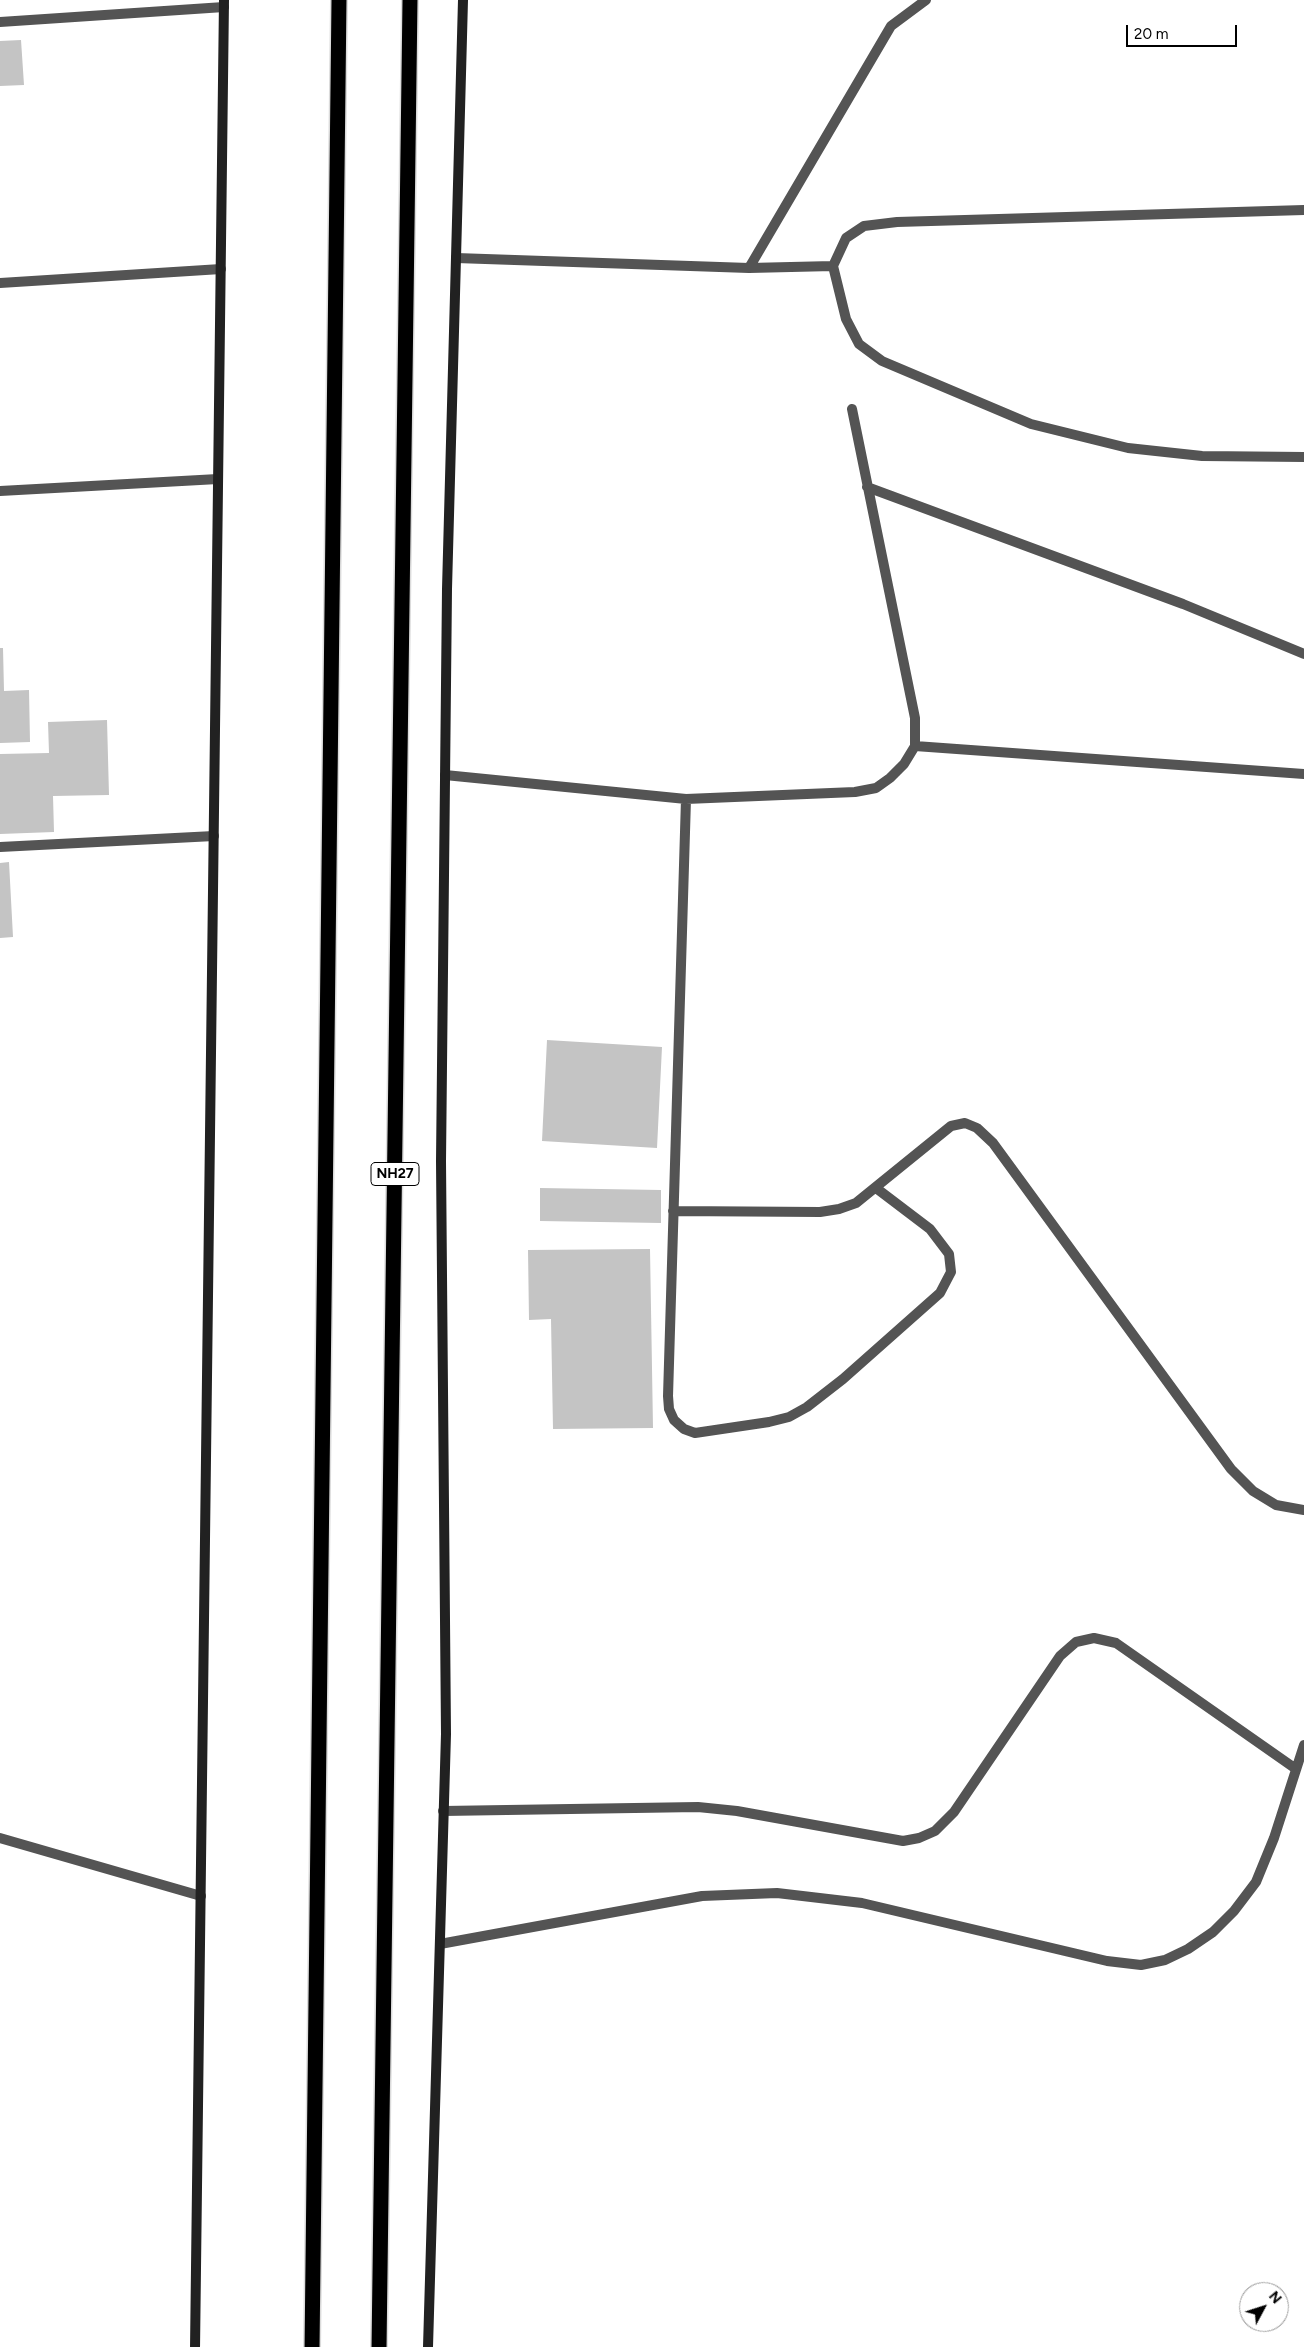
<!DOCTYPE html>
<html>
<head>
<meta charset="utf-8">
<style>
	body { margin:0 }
	#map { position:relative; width:1304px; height:2347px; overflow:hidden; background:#fff; font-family:Figtree,sans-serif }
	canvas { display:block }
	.north { position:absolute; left:1239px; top:2282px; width:50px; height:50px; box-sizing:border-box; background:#fff; border:1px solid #999; border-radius:50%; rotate:50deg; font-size:14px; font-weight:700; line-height:20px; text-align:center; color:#000 }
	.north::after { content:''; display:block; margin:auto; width:18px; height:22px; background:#000; clip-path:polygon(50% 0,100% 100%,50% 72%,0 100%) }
	.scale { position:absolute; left:1126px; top:25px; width:111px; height:22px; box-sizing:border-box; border:2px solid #000; border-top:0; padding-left:6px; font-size:15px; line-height:18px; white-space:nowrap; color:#000; -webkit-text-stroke:4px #fff; paint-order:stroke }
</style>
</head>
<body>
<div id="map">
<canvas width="1304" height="2347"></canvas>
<div class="north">N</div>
<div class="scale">20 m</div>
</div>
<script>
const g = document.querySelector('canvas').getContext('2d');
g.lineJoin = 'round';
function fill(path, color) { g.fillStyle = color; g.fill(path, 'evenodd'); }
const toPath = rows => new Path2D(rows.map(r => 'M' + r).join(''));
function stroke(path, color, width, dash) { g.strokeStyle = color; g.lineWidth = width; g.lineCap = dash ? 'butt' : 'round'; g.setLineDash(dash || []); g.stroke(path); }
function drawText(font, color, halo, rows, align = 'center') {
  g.font = font + ' Figtree,sans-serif'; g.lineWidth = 5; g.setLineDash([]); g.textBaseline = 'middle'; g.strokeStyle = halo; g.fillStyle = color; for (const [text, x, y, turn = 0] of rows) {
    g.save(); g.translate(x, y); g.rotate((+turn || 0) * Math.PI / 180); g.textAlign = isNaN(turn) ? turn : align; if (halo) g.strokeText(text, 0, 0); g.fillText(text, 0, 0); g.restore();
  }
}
fill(toPath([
	[21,40,24,85,0,86,0,41],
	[0,648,3,648,4,691,29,690,30,742,0,743],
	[107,720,109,795,53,796,54,832,0,834,0,754,49,753,48,722],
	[9,862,13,937,0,938,0,863],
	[547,1040,662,1047,657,1148,542,1141],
	[540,1188,661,1190,661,1223,540,1221],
	[650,1249,653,1428,553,1429,551,1319,529,1320,528,1250]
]), '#c4c4c4');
const highway = toPath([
	[312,2347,339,0],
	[379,2347,410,0]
]);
stroke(highway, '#dbdbdb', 18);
stroke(toPath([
	[0,22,224,7],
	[456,258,749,268,833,266,846,238,864,226,897,222,1304,210],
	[833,266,846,319,859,344,882,361,1031,424,1128,448,1202,456,1304,457],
	[749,268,891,26,926,0],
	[0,283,221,269],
	[867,487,1183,604,1304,654],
	[0,491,218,479],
	[915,746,1304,774],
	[445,775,686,799,855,792,876,788,890,778,904,764,915,746,915,718,852,409],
	[686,799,668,1396,669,1409,674,1420,684,1429,695,1433,769,1422,789,1417,807,1407,843,1379,940,1293,951,1272,949,1254,930,1229,876,1188],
	[0,847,214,836],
	[673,1211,820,1212,839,1209,856,1203,951,1126,965,1123,977,1128,993,1143,1231,1469,1253,1491,1276,1505,1304,1510],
	[443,1811,698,1807,737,1811,903,1841,919,1838,935,1831,954,1812,1060,1656,1076,1642,1094,1638,1116,1643,1296,1769],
	[0,1838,201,1896],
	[440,1944,702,1896,777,1893,862,1903,1107,1961,1141,1965,1165,1960,1188,1949,1213,1932,1234,1911,1256,1882,1274,1838,1304,1745]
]), '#545454', 10);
stroke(toPath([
	[195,2347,224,0],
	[428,2347,446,1734,441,1161,447,589,463,0]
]), '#212121', 10);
stroke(highway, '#000', 15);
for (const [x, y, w] of [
	[395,1174,48]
]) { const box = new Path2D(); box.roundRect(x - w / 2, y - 11.5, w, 23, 4); g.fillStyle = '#fff'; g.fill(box); stroke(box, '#000', 1); }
drawText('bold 14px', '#000', null, [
	["NH27",395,1174]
]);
</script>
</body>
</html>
